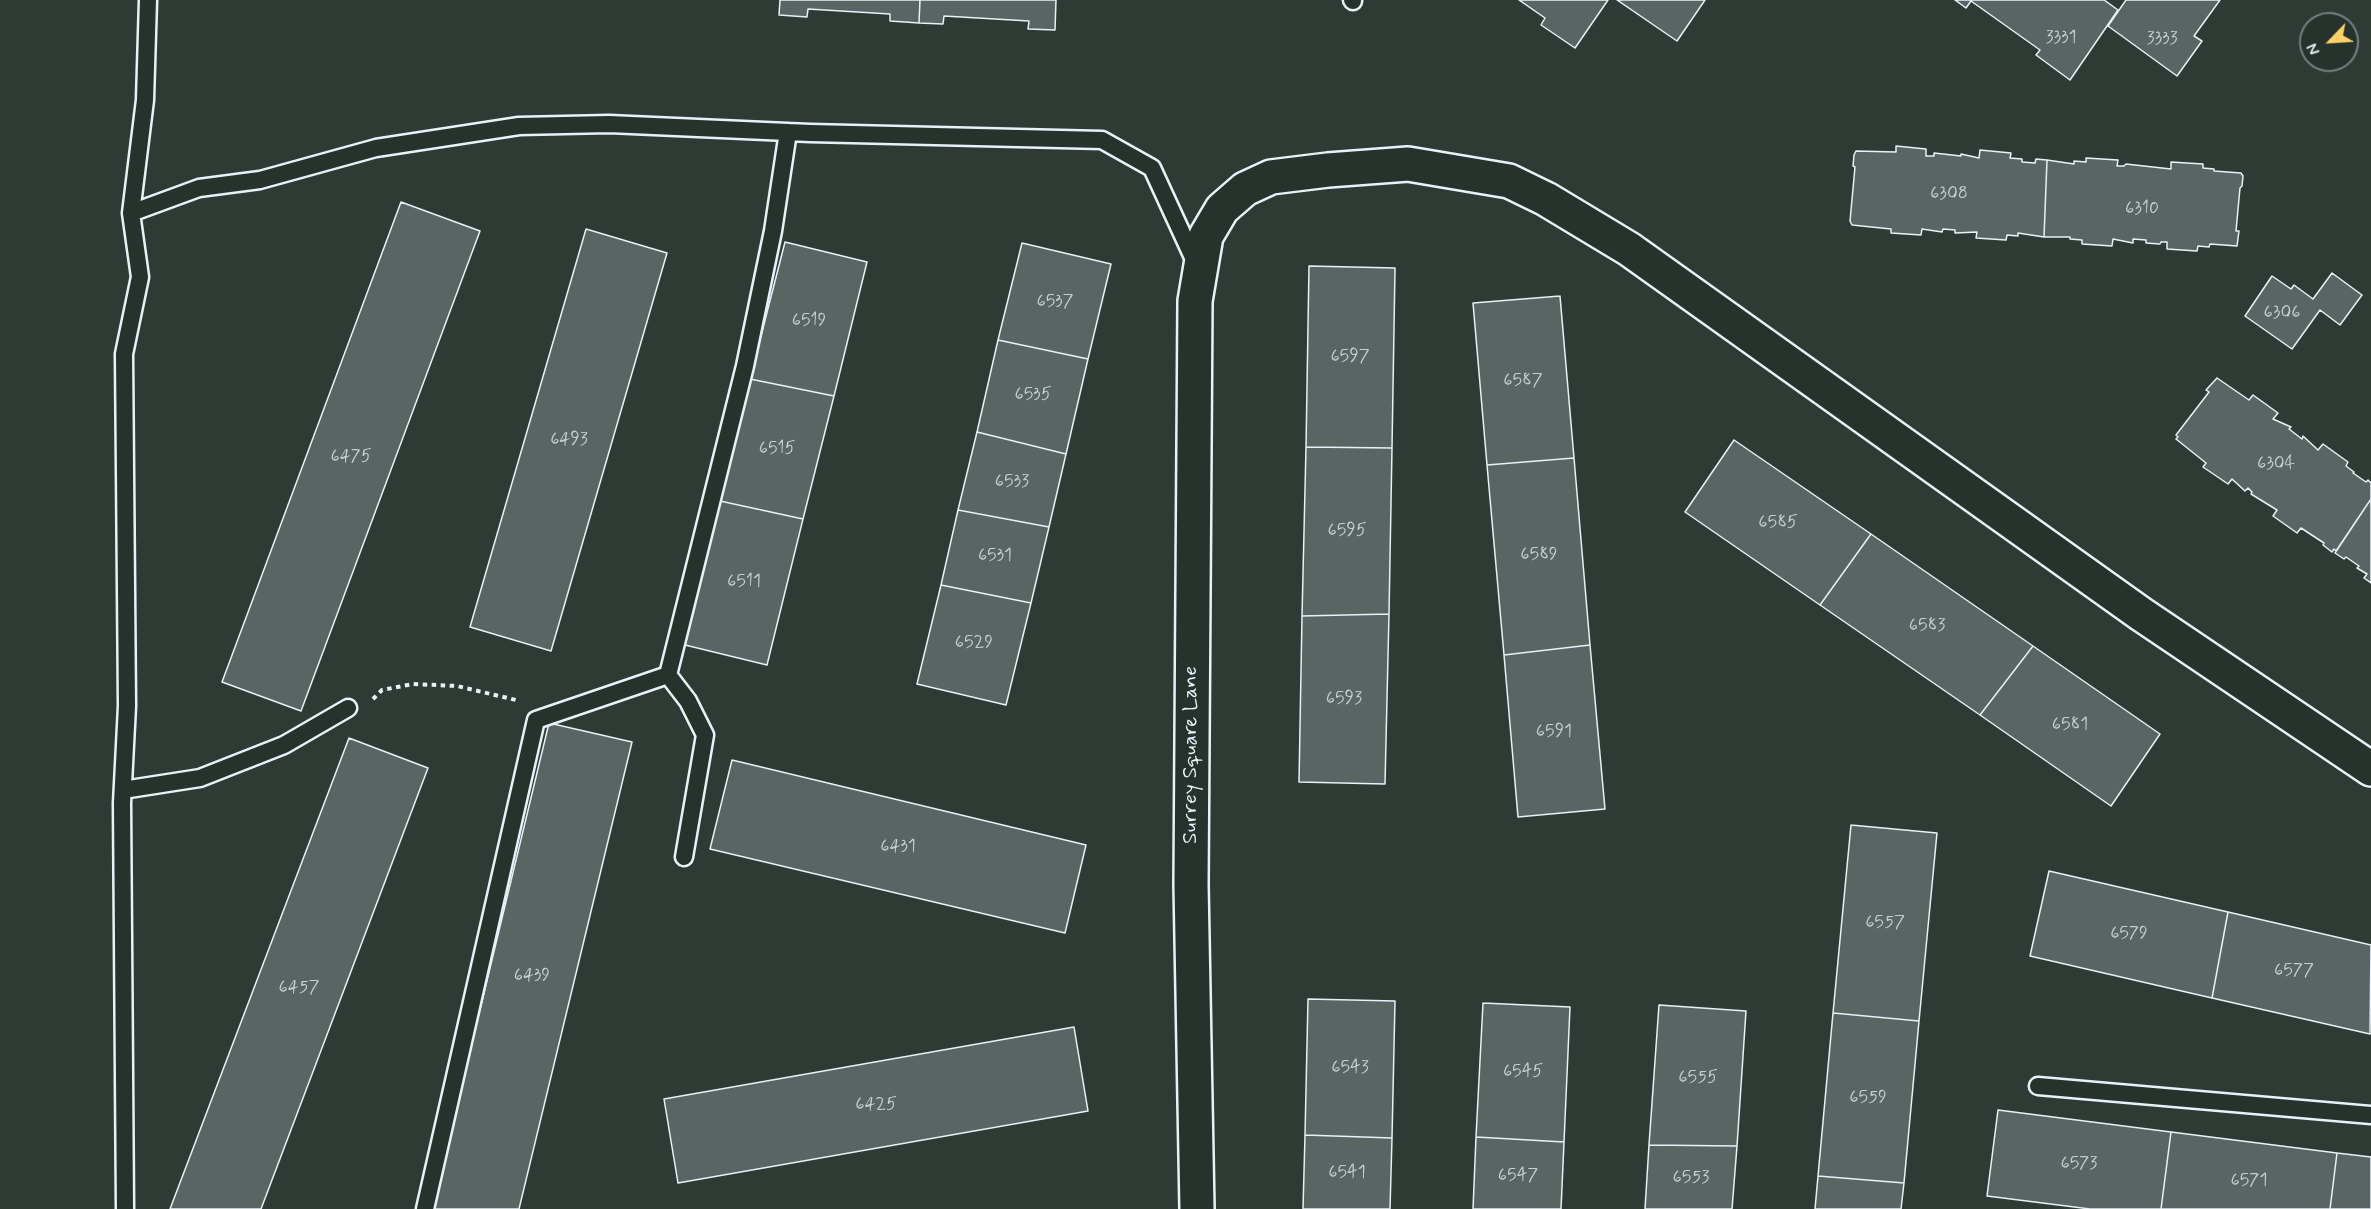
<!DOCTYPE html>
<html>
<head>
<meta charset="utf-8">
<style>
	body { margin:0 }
	#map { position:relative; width:2371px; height:1209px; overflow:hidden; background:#2e3b35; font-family:Mynerve,sans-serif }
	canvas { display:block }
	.north { position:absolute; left:2299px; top:12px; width:60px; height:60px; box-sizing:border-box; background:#26332d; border:2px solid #747f7e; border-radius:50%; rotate:245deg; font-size:16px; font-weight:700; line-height:24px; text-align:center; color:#e8f1f8 }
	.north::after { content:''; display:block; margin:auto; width:21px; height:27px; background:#ffd166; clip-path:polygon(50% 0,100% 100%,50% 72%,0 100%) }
</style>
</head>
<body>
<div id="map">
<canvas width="2371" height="1209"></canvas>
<div class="north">N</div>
</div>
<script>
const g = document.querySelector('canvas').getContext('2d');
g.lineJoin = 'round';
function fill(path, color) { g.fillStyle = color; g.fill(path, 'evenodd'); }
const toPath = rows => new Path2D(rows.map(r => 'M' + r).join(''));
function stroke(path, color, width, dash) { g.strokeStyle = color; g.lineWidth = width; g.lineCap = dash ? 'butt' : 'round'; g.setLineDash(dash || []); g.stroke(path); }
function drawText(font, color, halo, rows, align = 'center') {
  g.font = font + ' Mynerve,sans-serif'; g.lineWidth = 5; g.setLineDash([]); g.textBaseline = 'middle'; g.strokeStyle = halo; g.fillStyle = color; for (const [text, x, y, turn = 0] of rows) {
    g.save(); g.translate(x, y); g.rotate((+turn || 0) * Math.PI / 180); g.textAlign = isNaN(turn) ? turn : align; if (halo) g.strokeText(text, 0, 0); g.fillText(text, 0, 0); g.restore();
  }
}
const building = toPath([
	[780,0,920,0,919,23,890,21,890,14,808,9,807,17,779,15,780,0],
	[920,0,1056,0,1055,30,1028,29,1029,21,944,16,943,24,919,23,920,0],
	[1519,0,1608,0,1575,48,1541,25,1545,18,1519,0],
	[1617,0,1705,0,1677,41,1617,0],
	[1955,0,2104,0,2118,10,2070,80,2036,55,2040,50,1971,1,1966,8,1955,0],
	[2126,0,2220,0,2194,36,2202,41,2177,76,2108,26,2126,0],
	[1896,146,1926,149,1926,156,1934,156,1934,153,1961,156,1961,154,1979,158,1980,150,2011,153,2010,158,2022,159,2022,162,2035,163,2036,159,2047,160,2044,237,2018,233,2018,236,2007,235,2006,240,1976,238,1977,232,1955,233,1955,230,1943,229,1942,232,1922,229,1921,235,1891,233,1891,229,1852,225,1850,221,1855,167,1853,166,1854,155,1856,151,1896,152,1896,146],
	[2086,158,2118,160,2117,166,2124,166,2126,164,2171,169,2171,162,2203,164,2203,168,2214,169,2214,171,2241,173,2243,176,2242,186,2240,188,2236,231,2239,231,2237,246,2210,244,2209,247,2198,246,2197,251,2167,249,2167,242,2161,242,2160,244,2146,243,2146,240,2133,239,2133,243,2113,239,2112,246,2082,244,2082,240,2070,239,2070,237,2044,237,2047,160,2074,164,2074,161,2086,162,2086,158],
	[401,202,480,231,301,711,222,682,401,202],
	[586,229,667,253,551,651,470,627,586,229],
	[785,242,867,262,834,396,750,379,785,242],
	[1022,243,1111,264,1088,359,998,340,1022,243],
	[1309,266,1395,268,1392,448,1306,447,1309,266],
	[2332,273,2362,295,2340,325,2320,310,2292,349,2245,316,2272,276,2291,289,2294,285,2313,299,2332,273],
	[1560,296,1574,458,1487,465,1473,303,1560,296],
	[998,340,1088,359,1066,454,977,432,998,340],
	[2217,378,2249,400,2253,395,2278,413,2273,419,2291,427,2289,429,2302,439,2303,436,2318,450,2323,444,2348,462,2346,466,2354,472,2353,473,2366,482,2368,480,2371,483,2371,499,2336,551,2334,549,2332,552,2323,545,2324,543,2301,528,2297,533,2273,516,2277,510,2251,494,2252,492,2248,488,2245,491,2232,479,2228,484,2203,467,2206,463,2176,439,2178,437,2176,435,2209,392,2206,390,2217,378],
	[750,379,834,396,803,519,720,501,750,379],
	[977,432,1066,454,1049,527,958,510,977,432],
	[1734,440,1871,534,1820,605,1685,512,1734,440],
	[1306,447,1392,448,1389,614,1302,616,1306,447],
	[1574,458,1590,645,1504,655,1487,465,1574,458],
	[2371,499,2371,583,2364,578,2367,574,2357,568,2359,566,2346,557,2344,559,2335,553,2371,499],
	[720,501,803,519,767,665,685,645,720,501],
	[958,510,1049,527,1031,603,941,585,958,510],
	[1871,534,2033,646,1980,715,1820,605,1871,534],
	[941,585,1031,603,1006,705,917,684,941,585],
	[1389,614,1385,784,1299,782,1302,616,1389,614],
	[1590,645,1605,809,1518,817,1504,655,1590,645],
	[2033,646,2160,734,2111,806,1980,715,2033,646],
	[549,723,632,742,519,1209,432,1209,549,723],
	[349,738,428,768,261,1209,170,1209,349,738],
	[732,760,1086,845,1065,933,710,849,732,760],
	[1851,825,1937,833,1919,1021,1833,1013,1851,825],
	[2049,871,2228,912,2212,998,2030,956,2049,871],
	[2228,912,2371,945,2370,1034,2212,998,2228,912],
	[1308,999,1395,1001,1392,1138,1305,1135,1308,999],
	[1483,1003,1570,1007,1564,1142,1476,1137,1483,1003],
	[1659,1005,1746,1011,1737,1146,1649,1145,1659,1005],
	[1833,1013,1919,1021,1904,1183,1818,1176,1833,1013],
	[1074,1027,1088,1111,678,1183,664,1099,1074,1027],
	[1998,1110,2171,1132,2161,1209,2090,1209,1987,1196,1998,1110],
	[2171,1132,2337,1153,2330,1209,2161,1209,2171,1132],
	[1305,1135,1392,1138,1390,1209,1303,1209,1305,1135],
	[1476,1137,1564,1142,1561,1209,1473,1209,1476,1137],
	[1649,1145,1737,1146,1732,1209,1645,1209,1649,1145],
	[2337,1153,2371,1157,2371,1209,2330,1209,2337,1153],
	[1818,1176,1904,1183,1901,1209,1815,1209,1818,1176]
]);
fill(building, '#596563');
stroke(building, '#e8f1f8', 1.5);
const service = toPath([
	[1352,0,1353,1],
	[131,213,145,100,148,0],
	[123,790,200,778,284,745,348,708],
	[684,857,705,735,688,701,668,675,745,366,773,231,788,132],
	[2038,1086,2371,1115],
	[125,1209,122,803,127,706,124,354,140,277,131,213,199,188,260,180,376,148,519,126,609,124,810,133,1102,140,1152,168,1197,266],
	[425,1209,536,720,668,675]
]);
const minor = toPath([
	[1197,1209,1191,884,1195,301,1206,236,1222,209,1245,189,1271,177,1328,170,1408,164,1509,181,1546,199,1629,249,2141,614,2371,769]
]);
stroke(service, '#e8f1f8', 21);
stroke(minor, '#e8f1f8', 38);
stroke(toPath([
	[373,699,382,690,413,684,457,686,516,700]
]), '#e8f1f8', 4, [4.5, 4.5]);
stroke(service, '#26332d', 16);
stroke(minor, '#26332d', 33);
drawText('18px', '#c4ced3', null, [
	["3331",2061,38],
	["3333",2162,39],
	["6308",1949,194],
	["6310",2142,209],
	["6537",1055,302],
	["6306",2282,313],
	["6519",809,321],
	["6597",1350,357],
	["6587",1523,381],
	["6535",1033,395],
	["6493",569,440],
	["6515",777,449],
	["6475",351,457],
	["6304",2276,464],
	["6533",1012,482],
	["6585",1778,523],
	["6595",1347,531],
	["6589",1539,555],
	["6531",995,556],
	["6511",744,582],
	["6583",1927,626],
	["6529",974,643],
	["6593",1344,699],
	["6581",2070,725],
	["6591",1554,732],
	["6431",898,847],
	["6557",1885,923],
	["6579",2129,934],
	["6577",2294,971],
	["6439",532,976],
	["6457",299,988],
	["6543",1350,1068],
	["6545",1523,1072],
	["6555",1698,1078],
	["6559",1868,1098],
	["6425",876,1105],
	["6573",2079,1164],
	["6541",1347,1173],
	["6547",1518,1176],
	["6553",1691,1178],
	["6571",2249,1181]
]);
drawText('21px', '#e8f1f8', '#26332d', [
	["Surrey Square Lane",1192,755,-90]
]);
</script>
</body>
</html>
